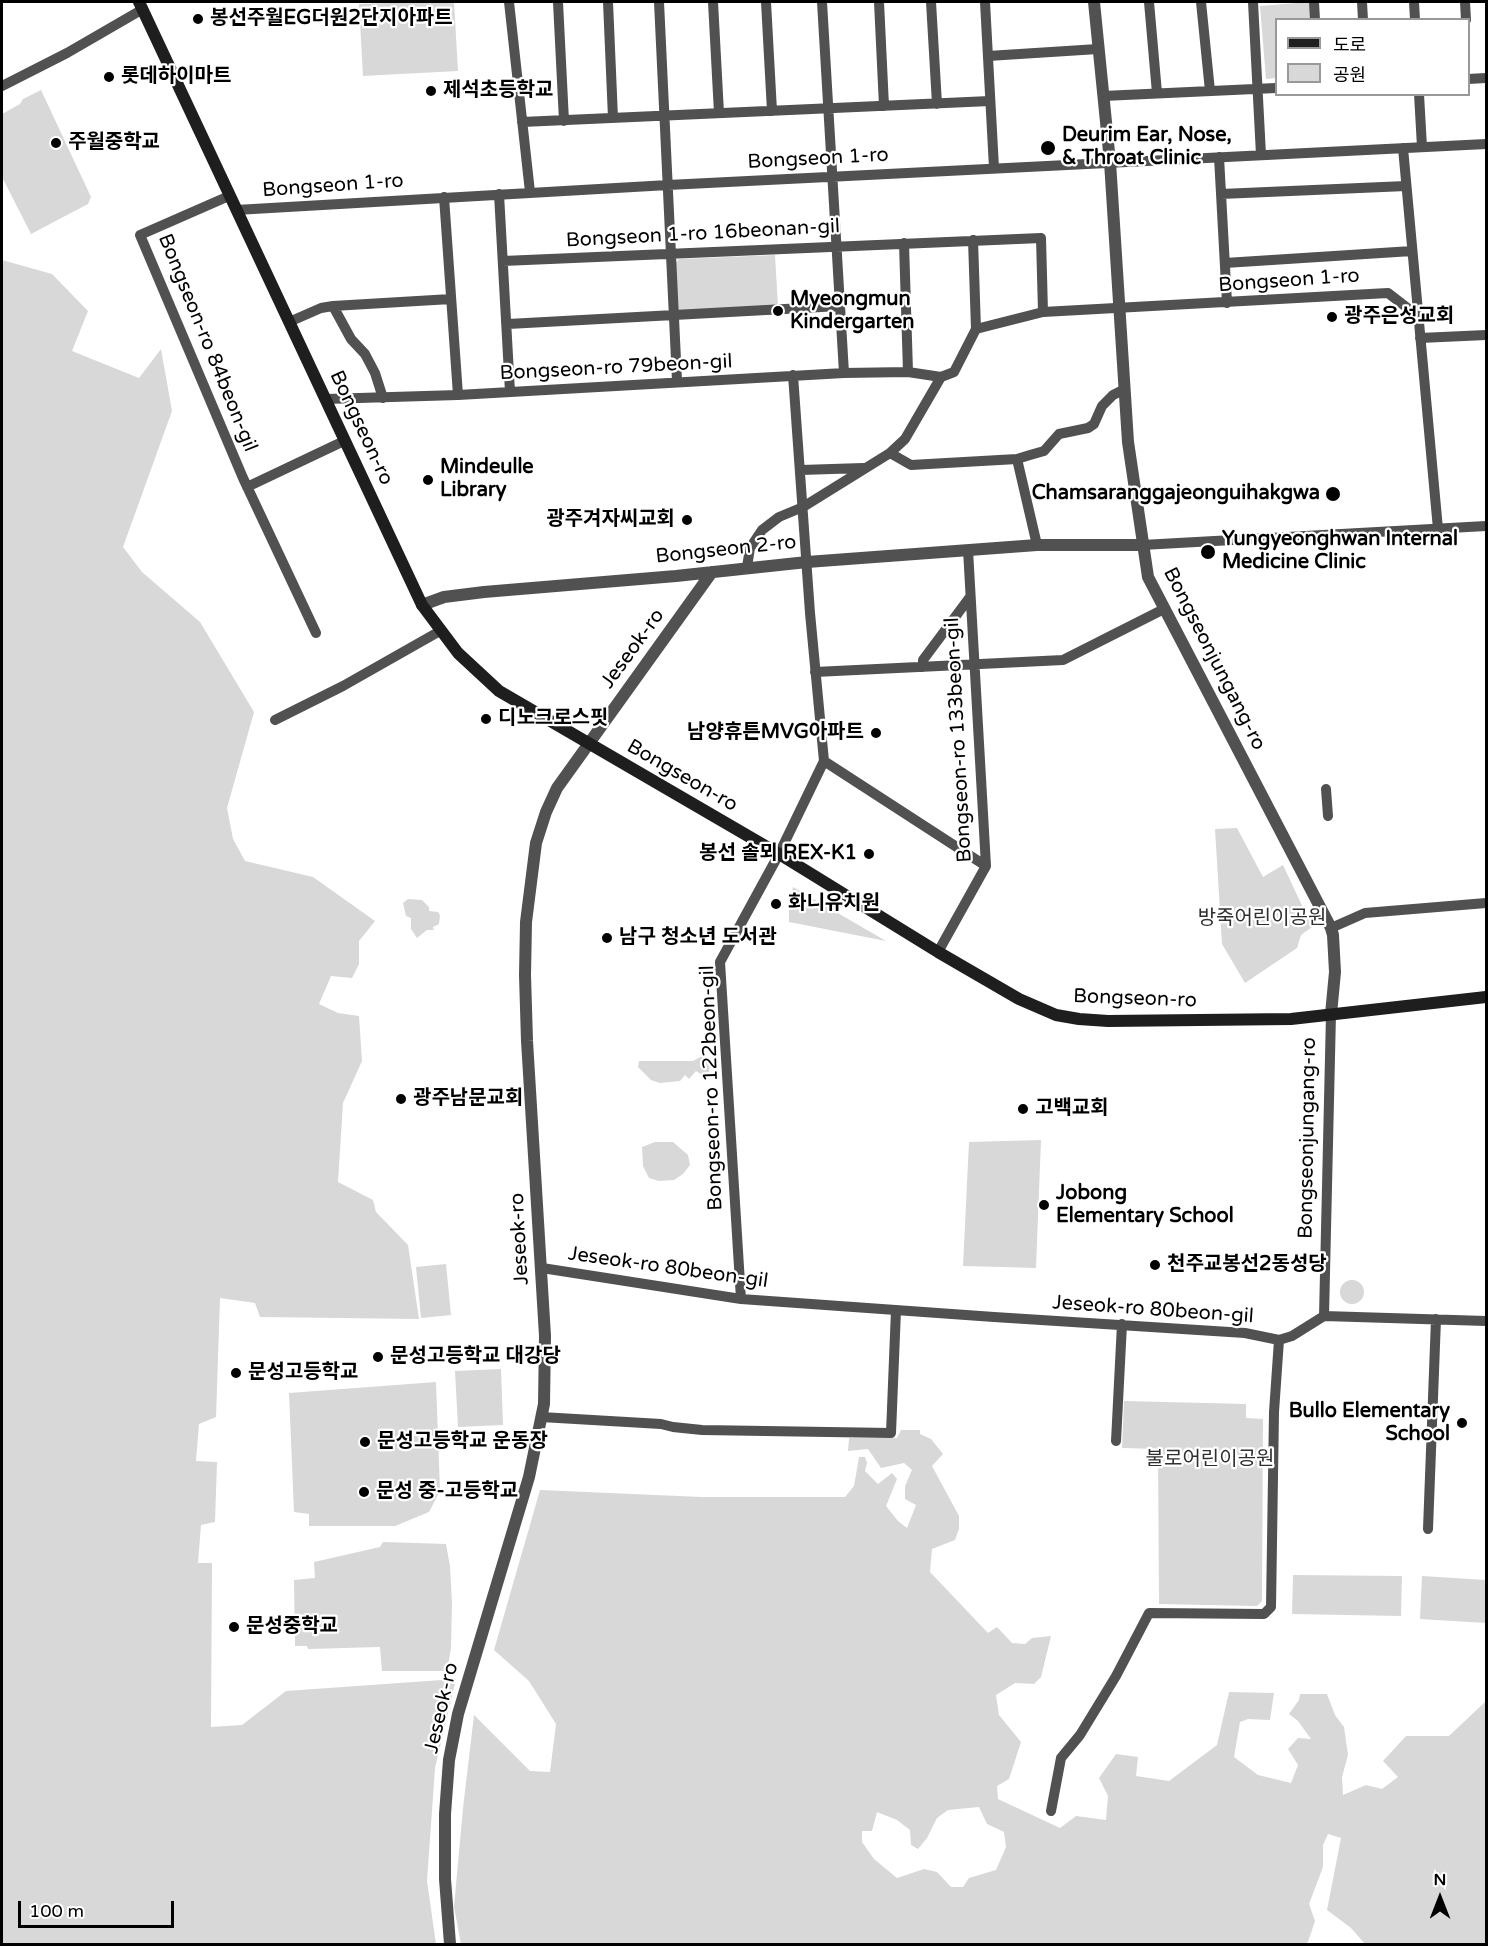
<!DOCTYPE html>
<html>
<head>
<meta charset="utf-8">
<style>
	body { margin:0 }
	#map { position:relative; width:1488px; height:1946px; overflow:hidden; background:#fff; font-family:"Varela Round","Noto Sans KR",sans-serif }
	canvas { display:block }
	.frame { position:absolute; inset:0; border:3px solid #000; pointer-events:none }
	.legend { position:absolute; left:1275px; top:18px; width:195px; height:78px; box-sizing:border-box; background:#fff; border:2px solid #999; margin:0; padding:8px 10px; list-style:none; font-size:18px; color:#000 }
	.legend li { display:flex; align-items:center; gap:12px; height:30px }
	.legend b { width:30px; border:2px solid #999 }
	.north { position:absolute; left:1410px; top:1868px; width:60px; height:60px; -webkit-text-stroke:4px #fff; paint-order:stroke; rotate:0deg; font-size:16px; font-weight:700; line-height:24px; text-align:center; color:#000 }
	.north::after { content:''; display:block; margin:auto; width:21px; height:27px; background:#000; clip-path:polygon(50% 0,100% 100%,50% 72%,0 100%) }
	.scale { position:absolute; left:18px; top:1901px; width:156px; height:27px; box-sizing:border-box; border:3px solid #000; border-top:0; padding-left:8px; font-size:18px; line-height:21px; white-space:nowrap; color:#000; -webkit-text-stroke:4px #fff; paint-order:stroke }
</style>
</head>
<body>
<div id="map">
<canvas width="1488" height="1946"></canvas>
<div class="frame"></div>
<ul class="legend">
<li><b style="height:8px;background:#1e1e1e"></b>도로</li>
<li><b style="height:16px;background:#d8d8d8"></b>공원</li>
</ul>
<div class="north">N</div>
<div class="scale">100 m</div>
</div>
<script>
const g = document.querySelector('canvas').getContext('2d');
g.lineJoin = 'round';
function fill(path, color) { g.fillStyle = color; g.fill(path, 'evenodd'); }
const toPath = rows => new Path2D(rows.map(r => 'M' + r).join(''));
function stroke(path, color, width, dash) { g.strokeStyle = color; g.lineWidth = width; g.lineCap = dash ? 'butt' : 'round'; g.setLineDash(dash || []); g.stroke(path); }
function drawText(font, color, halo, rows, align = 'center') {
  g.font = font + ' "Varela Round","Noto Sans KR",sans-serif'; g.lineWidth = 4.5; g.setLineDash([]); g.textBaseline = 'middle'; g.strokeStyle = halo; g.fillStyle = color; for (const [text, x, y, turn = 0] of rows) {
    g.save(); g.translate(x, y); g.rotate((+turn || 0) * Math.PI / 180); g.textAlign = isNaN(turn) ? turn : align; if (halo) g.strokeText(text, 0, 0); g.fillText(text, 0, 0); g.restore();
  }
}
fill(toPath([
	[412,2,454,2,458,71,363,76,359,4],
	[1310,2,1311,19,1276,20,1276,78,1266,79,1260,6],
	[41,90,91,197,88,204,31,234,2,177,2,114,20,104,23,99],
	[775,255,778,306,677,311,675,264,679,259],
	[2,260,52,274,88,311,72,351,139,378,161,349,172,411,123,547,142,572,200,622,254,712,227,808,233,839,245,861,313,877,375,921,359,941,359,964,352,978,331,976,319,1004,338,1013,359,1016,362,1061,343,1103,338,1182,373,1200,376,1212,408,1245,419,1319,260,1317,255,1303,220,1298,216,1417,199,1424,196,1461,217,1462,215,1522,201,1525,198,1563,212,1563,211,1727,242,1725,286,1691,456,1679,435,1768,427,1881,436,1944,2,1944],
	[1237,828,1263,877,1283,865,1312,927,1301,935,1297,948,1245,983,1222,944,1215,829],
	[793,887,886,941,789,922,789,892,792,892],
	[408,899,422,900,429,907,429,911,438,912,440,915,439,924,433,927,434,930,427,930,417,938,411,929,411,918,406,916,403,903],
	[702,1056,710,1061,709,1073,702,1075,696,1071,689,1079,685,1075,680,1081,660,1083,651,1080,638,1067,639,1061,693,1061],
	[1041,1140,1036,1268,963,1266,969,1142],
	[655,1142,673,1142,688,1155,690,1165,683,1174,674,1180,659,1181,649,1178,643,1166,642,1147],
	[446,1264,451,1315,421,1318,416,1267],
	'1340 1292a12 12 0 1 1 24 0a12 12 0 1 1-24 0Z',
	[501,1369,503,1425,458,1427,455,1371],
	[436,1382,440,1491,429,1512,395,1526,309,1526,309,1514,294,1512,289,1393],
	[1124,1401,1246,1404,1246,1418,1263,1419,1262,1601,1257,1606,1159,1604,1158,1449,1122,1448],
	[901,1430,920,1430,920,1434,931,1439,943,1454,932,1466,959,1516,959,1529,955,1540,932,1549,930,1572,988,1633,997,1627,1012,1643,1025,1644,1032,1638,1051,1636,1041,1677,1034,1684,1015,1683,996,1695,999,1715,1021,1742,1009,1779,997,1786,998,1799,1060,1828,1076,1816,1106,1820,1108,1796,1099,1778,1116,1754,1138,1757,1136,1776,1169,1781,1217,1745,1229,1692,1274,1693,1270,1720,1248,1719,1240,1722,1234,1757,1258,1775,1291,1783,1298,1765,1288,1749,1298,1738,1311,1739,1298,1721,1289,1714,1299,1700,1300,1694,1327,1694,1335,1715,1344,1727,1348,1755,1342,1777,1343,1795,1366,1785,1382,1789,1398,1777,1383,1761,1406,1736,1449,1736,1486,1701,1486,1944,1365,1944,1351,1928,1327,1910,1341,1838,1328,1834,1323,1845,1323,1867,1309,1904,1315,1921,1308,1942,1304,1944,461,1944,454,1907,463,1808,474,1715,530,1771,550,1772,556,1724,529,1681,494,1650,540,1490,702,1497,845,1497,854,1486,859,1457,865,1457,867,1463,865,1471,878,1484,892,1473,897,1479,886,1506,898,1521,907,1528,916,1505,905,1499,905,1486,912,1470,904,1463,881,1468,868,1449,848,1451,849,1438,897,1438],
	[979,1807,987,1824,1004,1832,1006,1847,996,1870,969,1878,963,1887,951,1887,937,1872,924,1869,897,1878,874,1859,862,1842,862,1831,872,1831,877,1812,897,1820,910,1830,911,1845,918,1849,927,1838,937,1818,948,1810],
	[383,1542,446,1544,450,1566,452,1603,451,1648,447,1671,382,1671,380,1647,308,1649,307,1646,295,1646,294,1580,315,1578,314,1562,380,1547],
	[1293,1575,1402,1576,1401,1616,1292,1614],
	[1422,1576,1486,1580,1486,1623,1420,1619]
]), '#d8d8d8');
stroke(toPath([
	[509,2,530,192],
	[558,2,564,121],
	[608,2,613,118],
	[659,2,677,381],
	[713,2,719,113],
	[766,2,772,111],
	[822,2,844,373],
	[879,2,884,106],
	[931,2,937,104],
	[985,2,994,168],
	[1149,2,1157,93],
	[1201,2,1210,91],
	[1253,2,1261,155],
	[1314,2,1315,20],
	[1362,2,1363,20],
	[1414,2,1415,20],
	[1465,2,1466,20],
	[988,56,1098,49],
	[1468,79,1486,78],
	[2,86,67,53,143,9],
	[1419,94,1422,147],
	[1103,96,1276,88],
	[522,122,990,101],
	[1403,148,1438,529],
	[1219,157,1227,303],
	[499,194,510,392],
	[1221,194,1406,186],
	[229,196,140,235,243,478,316,633],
	[444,197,458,395],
	[236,210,668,185,1486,144],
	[973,240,976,329],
	[904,243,908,372],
	[503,261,1041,238,1043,312],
	[1225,263,1412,251],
	[333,306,351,339,365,354,375,373,383,398],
	[289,322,321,308,333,306,451,299],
	[508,324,840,306],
	[1420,338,1486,335],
	[326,399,458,395,844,373,908,372,941,377,954,372,976,329,1043,312,1388,293,1410,310,1417,311],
	[890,453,911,465,1017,459,1030,455,1044,451,1059,434,1088,428,1094,424,1102,406,1113,395,1125,389],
	[1017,459,1037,545],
	[801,470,863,468],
	[247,487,344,441],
	[1142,545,1486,526],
	[747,567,750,548,762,530,779,517,803,507,890,453,905,439,941,377],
	[923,667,923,660,970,597],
	[815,672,1063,660,1164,609],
	[275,720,343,686,440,631],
	[824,761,986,866],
	[1326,789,1328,816],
	[1331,928,1365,913,1486,903],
	[938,952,986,866,968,550],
	[542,1268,741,1299,994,1317,1245,1333,1279,1340,1292,1336,1324,1316,1486,1321],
	[741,1299,720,962,779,854,824,761,810,613,793,375],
	[1324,1316,1331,1014],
	[541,1417,661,1424,673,1427,702,1430,891,1433,896,1310],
	[1116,1441,1122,1324],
	[1428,1529,1436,1319],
	[1051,1811,1061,1758,1080,1735,1116,1676,1149,1613,1264,1614,1271,1607,1274,1412,1279,1340]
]), '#515151', 10);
stroke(toPath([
	[1094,2,1110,162,1128,442,1148,577,1331,928,1333,935,1335,972,1331,1014],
	[422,605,444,597,484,592,676,576,807,562,1037,545,1142,545],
	[450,1944,445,1879,445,1814,449,1760,458,1714,529,1477,544,1404,545,1336,527,1041,525,975,526,922,536,843,546,812,557,788,712,572]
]), '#515151', 12);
stroke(toPath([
	[139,2,422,605,458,653,499,691,779,854,938,952,1019,999,1056,1015,1079,1019,1108,1021,1291,1019,1486,997]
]), '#1e1e1e', 12);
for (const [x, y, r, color] of [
	[198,19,6,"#000"],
	[109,77,6,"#000"],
	[431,91,6,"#000"],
	[56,143,6,"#000"],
	[1048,148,8,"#000"],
	[778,311,6,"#000"],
	[1332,317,6,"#000"],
	[428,480,6,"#000"],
	[1333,494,8,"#000"],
	[687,520,6,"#000"],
	[1208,552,8,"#000"],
	[486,719,6,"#000"],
	[876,733,6,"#000"],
	[869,854,6,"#000"],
	[776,904,6,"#000"],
	[607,938,6,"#000"],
	[401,1099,6,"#000"],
	[1023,1109,6,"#000"],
	[1044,1205,6,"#000"],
	[1155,1265,6,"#000"],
	[378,1357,6,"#000"],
	[236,1373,6,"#000"],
	[1462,1423,6,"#000"],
	[365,1442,6,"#000"],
	[364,1492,6,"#000"],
	[234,1627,6,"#000"]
]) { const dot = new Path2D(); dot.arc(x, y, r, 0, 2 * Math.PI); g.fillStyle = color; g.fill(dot); stroke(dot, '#fff', 2); }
drawText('bold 20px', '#000', '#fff', [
	["봉선주월EG더원2단지아파트",210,19],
	["롯데하이마트",121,77],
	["제석초등학교",443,91],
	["Deurim Ear, Nose,",1062,136],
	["& Throat Clinic",1062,159],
	["주월중학교",68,143],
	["Myeongmun",790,300],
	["Kindergarten",790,323],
	["광주은성교회",1344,317],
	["Mindeulle",440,468],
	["Library",440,491],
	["Chamsaranggajeonguihakgwa",1320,494,"right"],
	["광주겨자씨교회",675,520,"right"],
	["Yungyeonghwan Internal",1222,540],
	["Medicine Clinic",1222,563],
	["디노크로스핏",498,719],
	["남양휴튼MVG아파트",864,733,"right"],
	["봉선 솔뫼 REX-K1",857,854,"right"],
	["화니유치원",788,904],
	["남구 청소년 도서관",619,938],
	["광주남문교회",413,1099],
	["고백교회",1035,1109],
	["Jobong",1056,1194],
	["Elementary School",1056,1217],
	["천주교봉선2동성당",1167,1265],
	["문성고등학교 대강당",390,1357],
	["문성고등학교",248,1373],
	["Bullo Elementary",1450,1412,"right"],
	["School",1450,1435,"right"],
	["문성고등학교 운동장",377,1442],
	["문성 중-고등학교",376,1492],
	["문성중학교",246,1627]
], 'left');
drawText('20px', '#000', '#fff', [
	["Bongseon 1-ro",818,159,-3],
	["Bongseon 1-ro",333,186,-4],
	["Bongseon 1-ro 16beonan-gil",703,234,-3],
	["Bongseon 1-ro",1289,281,-4],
	["Bongseon-ro 84beon-gil",207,343,68],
	["Bongseon-ro 79beon-gil",616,368,-3],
	["Bongseon-ro",361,428,65],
	["Bongseon 2-ro",726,550,-6],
	["Jeseok-ro",633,649,-54],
	["Bongseonjungang-ro",1214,659,63],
	["Bongseon-ro 133beon-gil",959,740,-93],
	["Bongseon-ro",682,776,30],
	["Bongseon-ro",1135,999,2],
	["Bongseon-ro 122beon-gil",712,1088,-92],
	["Bongseonjungang-ro",1308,1138,-89],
	["Jeseok-ro",520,1239,-93],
	["Jeseok-ro 80beon-gil",668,1268,8],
	["Jeseok-ro 80beon-gil",1153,1310,4],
	["Jeseok-ro",442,1708,-77]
]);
drawText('20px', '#2f2f2f', '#fff', [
	["방죽어린이공원",1262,919],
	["불로어린이공원",1210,1460]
]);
</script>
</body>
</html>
